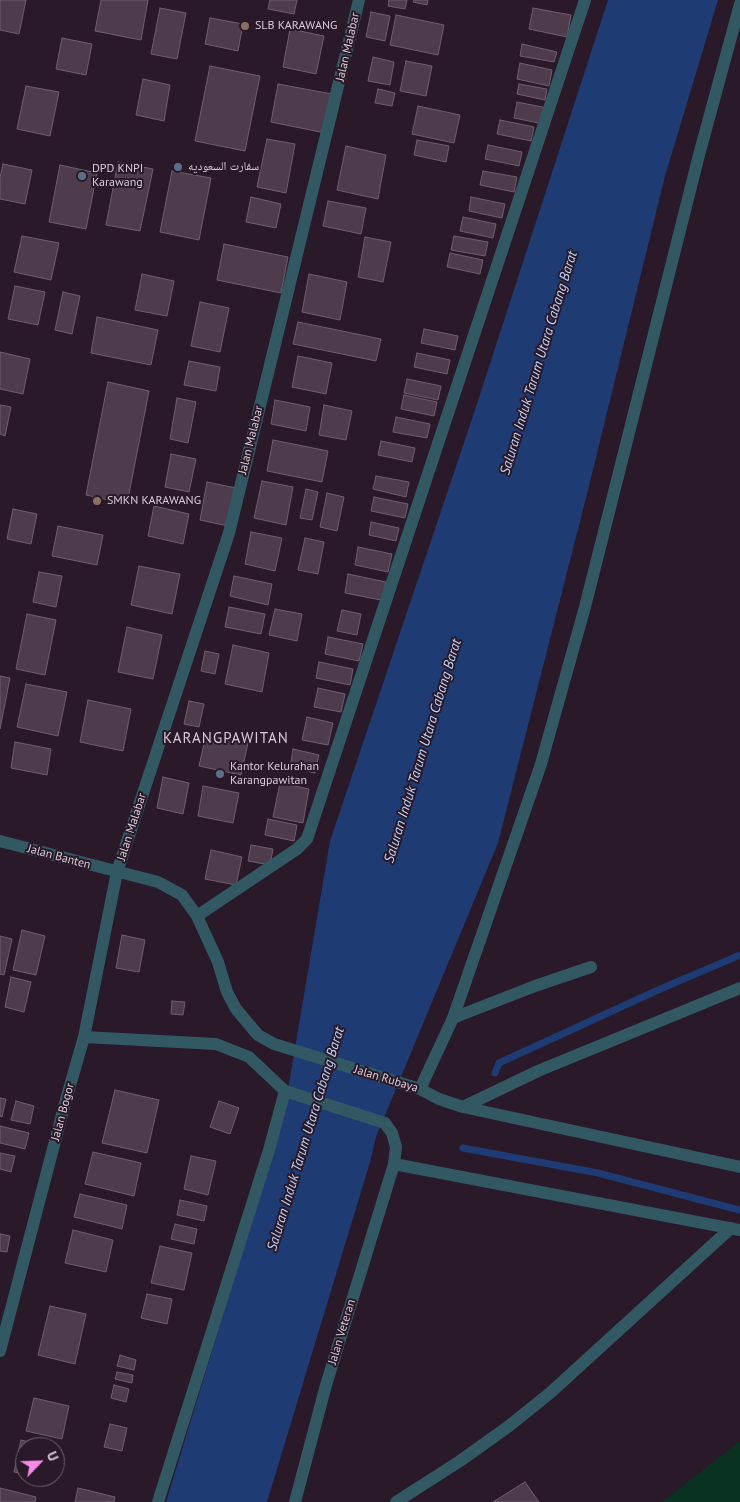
<!DOCTYPE html>
<html>
<head>
<meta charset="utf-8">
<style>
	body { margin:0 }
	#map { position:relative; width:740px; height:1502px; overflow:hidden; background:#291929; font-family:"PT Sans",sans-serif }
	canvas { display:block }
	.north { position:absolute; left:15px; top:1437px; width:50px; height:50px; box-sizing:border-box; background:#291929; border:1px solid #6f616f; border-radius:50%; rotate:66deg; font-size:14px; font-weight:700; line-height:20px; text-align:center; color:#d8cdd7 }
	.north::after { content:''; display:block; margin:auto; width:18px; height:22px; background:#f888ea; clip-path:polygon(50% 0,100% 100%,50% 72%,0 100%) }
</style>
</head>
<body>
<div id="map">
<canvas width="740" height="1502"></canvas>
<div class="north">U</div>
</div>
<script>
const g = document.querySelector('canvas').getContext('2d');
g.lineJoin = 'round';
function fill(path, color) { g.fillStyle = color; g.fill(path, 'evenodd'); }
const toPath = rows => new Path2D(rows.map(r => 'M' + r).join(''));
function stroke(path, color, width, dash) { g.strokeStyle = color; g.lineWidth = width; g.lineCap = dash ? 'butt' : 'round'; g.setLineDash(dash || []); g.stroke(path); }
function drawText(font, color, halo, rows, align = 'center') {
  g.font = font + ' "PT Sans","Noto Naskh Arabic",sans-serif'; g.lineWidth = 4; g.setLineDash([]); g.textBaseline = 'middle'; g.strokeStyle = halo; g.fillStyle = color; for (const [text, x, y, turn = 0] of rows) {
    g.save(); g.translate(x, y); g.rotate((+turn || 0) * Math.PI / 180); g.textAlign = isNaN(turn) ? turn : align; if (halo) g.strokeText(text, 0, 0); g.fillText(text, 0, 0); g.restore();
  }
}
fill(toPath([
	[740,1441,740,1502,662,1502]
]), '#0a3221');
fill(toPath([
	[608,0,718,0,665,176,588,490,498,843,376,1137,370,1162,267,1502,166,1502,283,1119,330,841,473,416]
]), '#1f3b74');
stroke(toPath([
	[495,1073,499,1063,658,990,740,955],
	[463,1148,598,1173,740,1210]
]), '#1f3b74', 7);
const building = toPath([
	[0,0,26,0,19,34,0,30,0,0],
	[101,0,148,0,141,40,95,31,101,0],
	[270,0,297,0,294,14,268,9,270,0],
	[389,0,407,0,405,9,388,6,389,0],
	[414,0,428,0,427,5,413,2,414,0],
	[160,8,186,13,177,59,151,54,160,8],
	[533,8,571,15,567,37,529,29,533,8],
	[371,12,390,16,385,41,366,37,371,12],
	[396,15,444,25,438,55,390,45,396,15],
	[210,18,243,24,238,51,205,44,210,18],
	[290,29,324,36,316,74,283,67,290,29],
	[62,38,92,44,86,75,56,69,62,38],
	[522,44,557,52,554,62,520,56,522,44],
	[373,57,394,62,390,85,368,81,373,57],
	[406,61,432,66,426,96,400,91,406,61],
	[520,63,552,70,549,86,517,79,520,63],
	[210,66,260,76,245,151,195,141,210,66],
	[143,79,170,85,164,121,136,115,143,79],
	[278,84,332,94,325,133,271,122,278,84],
	[519,84,547,89,545,100,517,94,519,84],
	[26,86,59,92,50,136,17,129,26,86],
	[378,89,395,93,392,106,375,103,378,89],
	[517,102,547,108,544,124,514,118,517,102],
	[418,106,460,115,454,143,412,134,418,106],
	[500,120,534,127,531,141,497,134,500,120],
	[267,139,295,144,286,193,257,187,267,139],
	[417,140,449,146,446,162,414,155,417,140],
	[488,145,522,152,519,166,485,159,488,145],
	[346,146,386,155,378,199,337,190,346,146],
	[118,162,153,169,140,231,106,225,118,162],
	[3,164,32,170,25,204,0,199,0,178,3,164],
	[60,165,97,173,86,229,49,222,60,165],
	[172,171,211,178,199,240,160,232,172,171],
	[483,171,517,177,514,192,480,185,483,171],
	[251,197,281,204,276,228,246,222,251,197],
	[471,197,505,204,502,218,469,211,471,197],
	[328,201,366,208,361,234,323,226,328,201],
	[463,217,496,224,493,238,460,231,463,217],
	[22,236,59,243,51,280,14,272,22,236],
	[454,236,488,242,485,256,451,250,454,236],
	[365,237,391,242,383,282,358,277,365,237],
	[224,244,288,257,281,293,217,280,224,244],
	[450,253,483,260,480,274,447,267,450,253],
	[142,274,174,281,167,316,135,310,142,274],
	[309,274,347,282,340,320,302,312,309,274],
	[15,286,45,292,38,325,8,319,15,286],
	[63,292,80,296,72,334,55,330,63,292],
	[200,302,229,308,220,352,191,346,200,302],
	[97,317,158,330,151,365,91,353,97,317],
	[298,322,381,339,376,361,293,344,298,322],
	[424,329,458,336,455,350,421,343,424,329],
	[0,352,30,359,23,394,0,389,0,352],
	[417,353,450,360,447,374,414,367,417,353],
	[298,356,332,363,326,394,292,387,298,356],
	[189,361,220,367,216,391,184,385,189,361],
	[407,379,441,386,438,400,404,393,407,379],
	[108,382,149,391,127,504,86,495,108,382],
	[404,395,437,402,434,416,401,409,404,395],
	[177,398,196,402,188,443,170,439,177,398],
	[275,400,310,407,306,431,271,424,275,400],
	[0,405,11,407,5,436,0,434,0,405],
	[324,405,352,411,346,440,319,435,324,405],
	[396,417,430,424,427,438,393,432,396,417],
	[273,440,328,451,322,482,267,471,273,440],
	[381,441,415,448,412,462,378,455,381,441],
	[171,454,196,459,189,492,165,487,171,454],
	[376,476,409,482,406,497,373,489,376,476],
	[262,481,293,487,286,525,254,518,262,481],
	[207,482,236,488,228,526,200,520,207,482],
	[306,489,318,492,312,520,300,518,306,489],
	[327,493,344,497,337,531,320,527,327,493],
	[374,497,408,504,405,518,371,511,374,497],
	[154,506,189,514,183,544,148,536,154,506],
	[13,509,37,514,31,544,7,539,13,509],
	[371,522,399,528,396,541,369,535,371,522],
	[58,526,103,535,97,565,52,556,58,526],
	[251,532,282,538,275,571,245,564,251,532],
	[305,538,324,542,318,574,298,570,305,538],
	[358,547,392,554,388,572,355,565,358,547],
	[139,566,180,574,172,614,131,605,139,566],
	[39,572,62,576,56,607,33,602,39,572],
	[348,574,386,582,381,600,345,593,348,574],
	[234,576,272,584,268,605,230,596,234,576],
	[229,607,265,614,261,634,225,627,229,607],
	[275,609,302,614,297,641,269,635,275,609],
	[342,610,361,614,357,635,337,631,342,610],
	[27,614,56,620,45,675,16,669,27,614],
	[127,627,162,635,153,679,118,672,127,627],
	[328,637,363,644,359,661,325,654,328,637],
	[233,645,269,653,262,692,225,684,233,645],
	[205,651,219,654,215,674,201,671,205,651],
	[319,662,353,669,350,685,316,678,319,662],
	[0,676,10,678,0,729,0,676],
	[26,684,67,692,58,736,17,727,26,684],
	[318,688,345,694,341,712,314,707,318,688],
	[88,700,131,709,123,751,80,742,88,700],
	[189,701,204,704,199,727,184,724,189,701],
	[307,717,333,723,328,745,302,740,307,717],
	[206,735,248,743,241,775,199,766,206,735],
	[15,742,51,749,47,775,11,768,15,742],
	[293,749,319,755,315,773,290,768,293,749],
	[163,777,189,783,183,814,157,808,163,777],
	[280,783,309,789,303,823,273,817,280,783],
	[203,786,239,793,233,823,198,816,203,786],
	[268,819,297,825,294,841,265,835,268,819],
	[251,845,273,849,270,865,248,861,251,845],
	[211,850,242,857,236,885,205,879,211,850],
	[22,930,45,936,36,975,13,970,22,930],
	[122,935,145,940,139,972,116,968,122,935],
	[0,936,12,939,4,975,0,974,0,936],
	[11,977,31,982,24,1012,5,1007,11,977],
	[172,1001,185,1002,183,1015,171,1014,172,1001],
	[115,1090,159,1100,147,1153,102,1143,115,1090],
	[0,1098,6,1099,2,1117,0,1116,0,1098],
	[16,1101,34,1106,30,1124,11,1120,16,1101],
	[219,1101,239,1108,230,1134,210,1127,219,1101],
	[0,1126,29,1133,25,1149,0,1143,0,1126],
	[93,1152,141,1163,134,1196,85,1184,93,1152],
	[0,1153,15,1156,11,1172,0,1169,0,1153],
	[191,1156,216,1161,208,1195,184,1189,191,1156],
	[80,1194,127,1205,122,1229,74,1217,80,1194],
	[180,1200,207,1206,204,1221,177,1215,180,1200],
	[175,1224,197,1229,194,1244,171,1239,175,1224],
	[73,1230,113,1240,106,1272,65,1263,73,1230],
	[0,1234,10,1236,7,1252,0,1251,0,1234],
	[160,1246,192,1253,184,1290,151,1283,160,1246],
	[147,1294,172,1299,167,1324,141,1318,147,1294],
	[50,1306,86,1314,75,1364,38,1355,50,1306],
	[120,1355,136,1360,134,1370,117,1366,120,1355],
	[117,1372,133,1375,132,1383,115,1379,117,1372],
	[114,1385,129,1389,126,1402,111,1398,114,1385],
	[34,1398,69,1406,62,1439,26,1431,34,1398],
	[110,1424,127,1428,122,1451,104,1447,110,1424],
	[21,1440,49,1447,25,1447,25,1474,14,1472,21,1440],
	[525,1482,539,1502,493,1502,525,1482],
	[0,1488,36,1497,35,1502,0,1502,0,1488],
	[78,1488,115,1497,114,1502,75,1502,78,1488]
]);
fill(building, '#4e3c4d');
stroke(building, '#715e70', 1);
stroke(toPath([
	[0,841,158,882,182,895,197,916,218,962,227,992,236,1009,258,1035,274,1044,420,1089,439,1099,463,1107,740,1167],
	[197,916,297,849,307,839,585,0],
	[453,1018,535,986,591,967],
	[84,1037,216,1044,249,1057,285,1091,385,1123,392,1133,396,1147,394,1164,326,1385,295,1502],
	[420,1089,453,1018,541,764,585,607,699,155,740,4],
	[463,1107,538,1071,740,988],
	[394,1164,740,1230],
	[0,1351,65,1103,84,1037,117,872,229,533,359,0],
	[158,1502,269,1150,285,1091],
	[396,1502,460,1461,509,1426,550,1393,731,1228]
]), '#325963', 12);
for (const [x, y, r, color] of [
	[245,26,5,"#8d6e63"],
	[178,167,5,"#5c6f8a"],
	[82,176,5,"#5c6f8a"],
	[97,501,5,"#8d6e63"],
	[220,774,5,"#5c6f8a"]
]) { const dot = new Path2D(); dot.arc(x, y, r, 0, 2 * Math.PI); g.fillStyle = color; g.fill(dot); stroke(dot, '#291929', 2); }
drawText('12px', '#d8cdd7', '#291929', [
	["SLB KARAWANG",255,26],
	["سفارت السعوديه",188,167],
	["DPD KNPI",92,169],
	["Karawang",92,183],
	["SMKN KARAWANG",107,501],
	["Kantor Kelurahan",230,767],
	["Karangpawitan",230,781]
], 'left');
drawText('12px', '#d8cdd7', '#291929', [
	["Jalan Malabar",348,47,-77],
	["Jalan Malabar",251,440,-76],
	["Jalan Malabar",132,827,-72],
	["Jalan Banten",59,857,15],
	["Jalan Rubaya",386,1079,17],
	["Jalan Bogor",63,1112,-75],
	["Jalan Veteran",342,1332,-73]
]);
drawText('italic 14px', '#c0d4f7', '#291929', [
	["Saluran Induk Tarum Utara Cabang Barat",539,363,-73],
	["Saluran Induk Tarum Utara Cabang Barat",423,751,-73],
	["Saluran Induk Tarum Utara Cabang Barat",306,1139,-73]
]);
g.letterSpacing = '1px';
drawText('15px', '#d8cdd7', '#291929', [
	["KARANGPAWITAN",226,739]
]);
g.letterSpacing = '0px';
</script>
</body>
</html>
